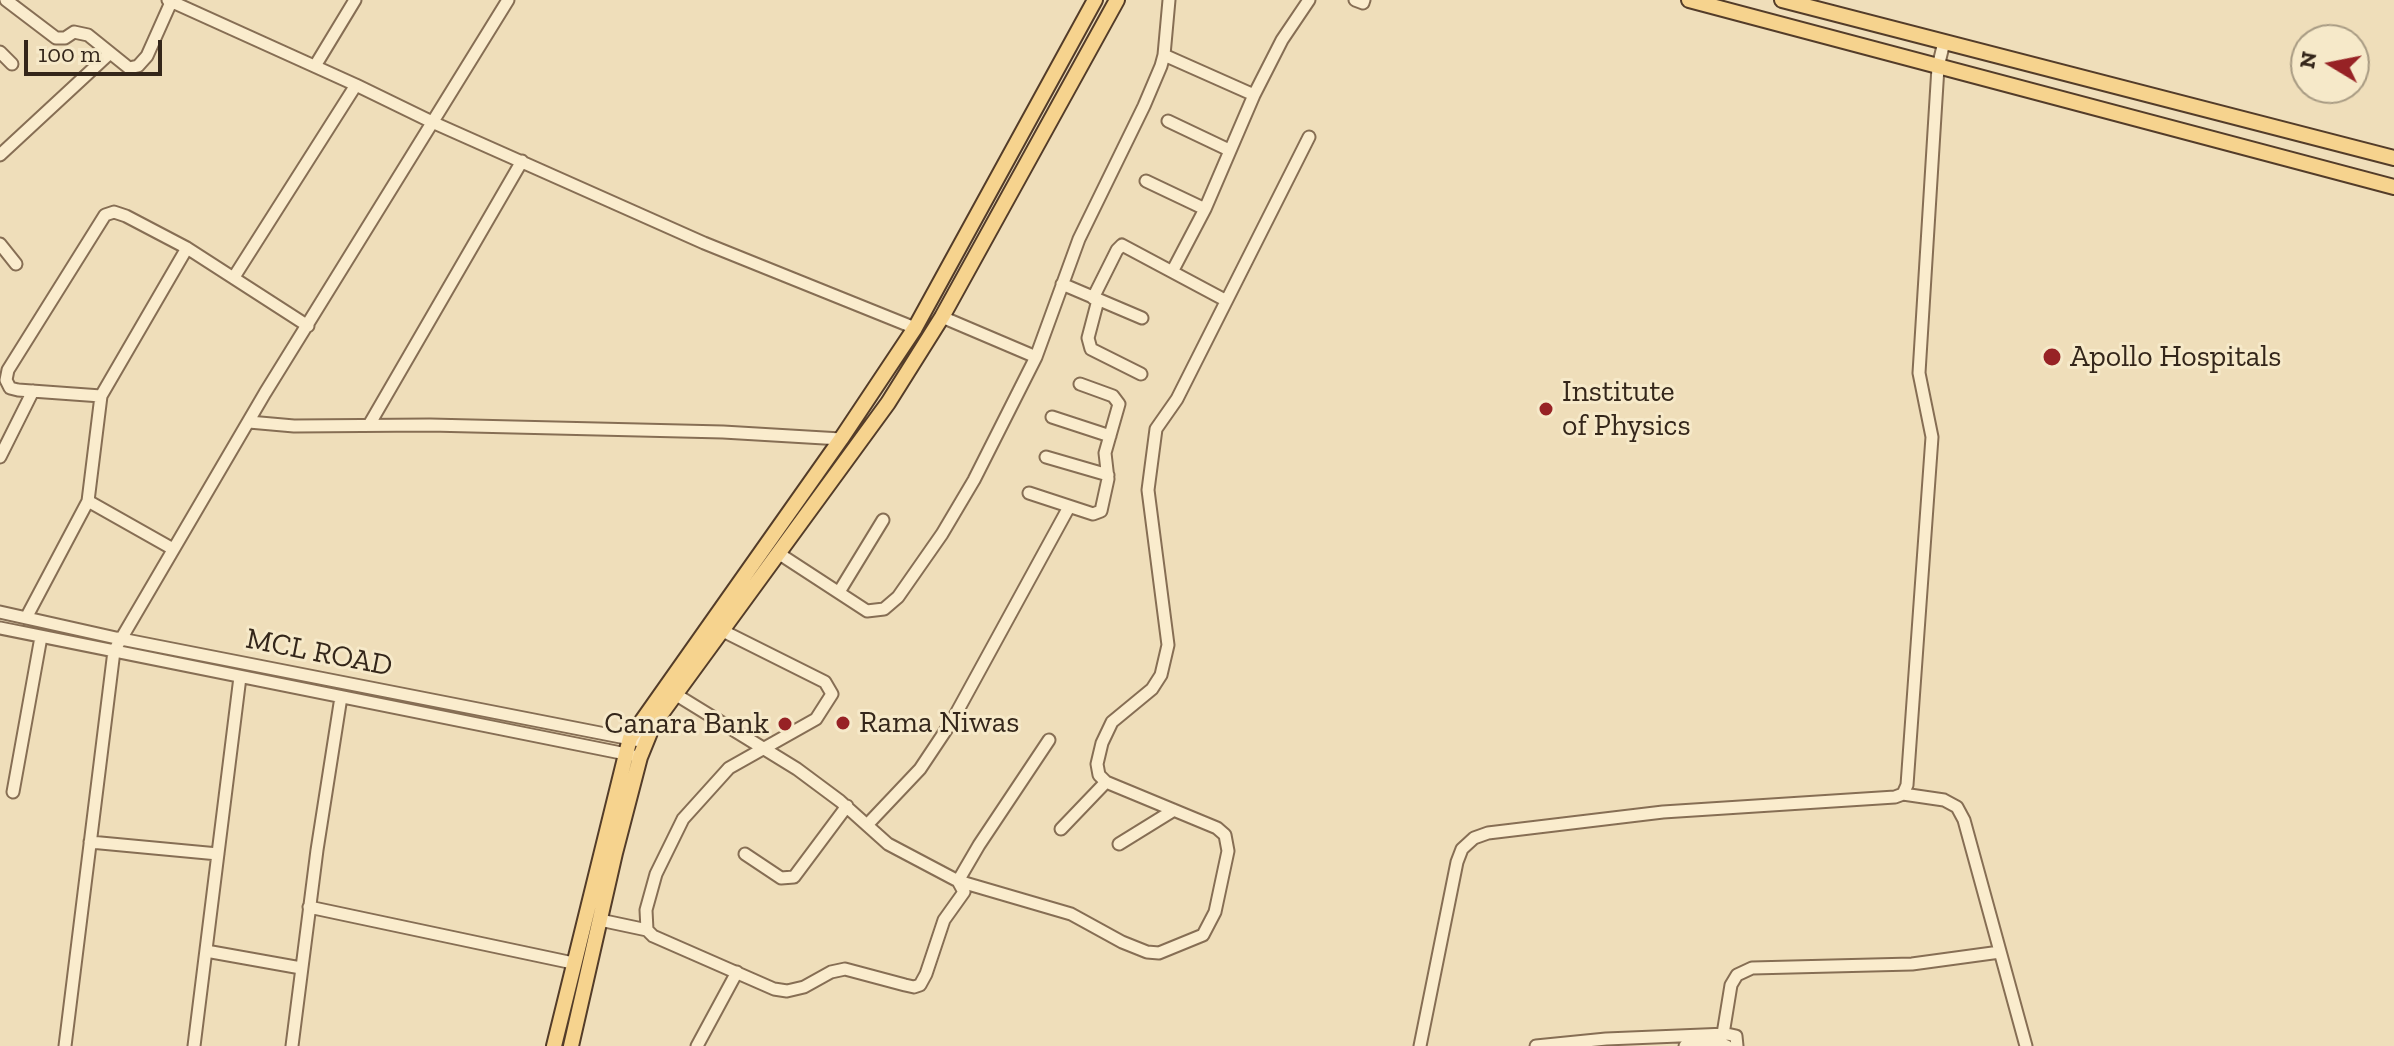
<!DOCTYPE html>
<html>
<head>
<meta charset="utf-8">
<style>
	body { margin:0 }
	#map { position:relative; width:2394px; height:1046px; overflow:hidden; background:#efdeba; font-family:"Zilla Slab",serif }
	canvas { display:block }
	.north { position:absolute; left:2290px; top:24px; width:80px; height:80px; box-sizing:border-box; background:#f6e9c9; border:2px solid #a89b83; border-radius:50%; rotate:280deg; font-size:22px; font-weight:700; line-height:32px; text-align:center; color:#34261a }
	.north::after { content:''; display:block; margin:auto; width:28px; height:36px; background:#972225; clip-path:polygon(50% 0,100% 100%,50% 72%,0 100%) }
	.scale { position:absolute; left:24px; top:40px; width:138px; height:36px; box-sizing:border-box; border:4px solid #34261a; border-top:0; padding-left:10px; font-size:24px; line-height:28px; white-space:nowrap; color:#34261a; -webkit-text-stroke:6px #f6e9c9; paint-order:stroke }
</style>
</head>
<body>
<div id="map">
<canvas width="2394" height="1046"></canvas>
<div class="north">N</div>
<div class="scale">100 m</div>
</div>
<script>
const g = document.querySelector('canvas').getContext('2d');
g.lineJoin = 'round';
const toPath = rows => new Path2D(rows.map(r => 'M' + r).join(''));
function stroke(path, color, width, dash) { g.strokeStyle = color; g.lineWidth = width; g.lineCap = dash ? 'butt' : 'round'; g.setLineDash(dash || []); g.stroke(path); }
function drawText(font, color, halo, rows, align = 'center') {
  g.font = font + ' "Zilla Slab",serif'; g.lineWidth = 6; g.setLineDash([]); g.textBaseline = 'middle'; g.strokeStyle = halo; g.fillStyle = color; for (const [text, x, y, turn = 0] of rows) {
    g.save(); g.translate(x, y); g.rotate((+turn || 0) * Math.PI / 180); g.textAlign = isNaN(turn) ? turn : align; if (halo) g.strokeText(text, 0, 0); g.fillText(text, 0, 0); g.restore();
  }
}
const minor = toPath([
	[6,0,56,38,65,38,74,32,88,35,129,68,138,66,147,56,172,0],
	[168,0,356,85,432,122,704,243,915,328],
	[1355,0,1363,3,1364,0],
	[0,52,12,64],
	[1164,55,1254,95],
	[315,66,355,0],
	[1168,121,1229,150],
	[0,155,109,54],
	[1146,181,1205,209],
	[0,244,16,264],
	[1173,270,1205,209,1254,95,1282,40,1309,0],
	[234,277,356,85],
	[1062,284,1142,318],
	[1093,298,1117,250,1122,245,1225,300],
	[1098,300,1088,338,1091,349,1141,374],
	[942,317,1036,357],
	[101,396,18,390,10,388,6,380,8,370,105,215,114,212,126,216,187,248,308,326],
	[1052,417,1110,436],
	[249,422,294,426,430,425,723,432,841,439],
	[369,425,522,161],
	[0,457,33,391],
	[1046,457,1108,475],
	[1029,493,1093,514,1101,511,1108,479,1105,453,1119,404,1113,396,1080,384],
	[88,501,173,549],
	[778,553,867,611,884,609,898,597,942,534,974,480,1036,357,1079,239,1144,106,1161,66,1164,55,1169,0],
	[839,592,883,520],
	[0,612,116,638,646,742],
	[26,618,88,501,101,396,187,248],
	[0,628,631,755],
	[723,631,825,682,832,694,816,719,729,768,683,819,656,874,646,910,647,930,653,936,774,989,787,991,804,987,831,972,845,969,905,985,914,987,920,985,926,974,944,920,964,892,958,881,979,845,1049,740],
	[675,694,797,769,840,801,888,844,958,881,1071,914,1122,942,1147,952,1159,953,1203,935,1215,912,1228,851,1225,835,1217,828,1106,782,1099,775,1097,764,1102,743,1112,722,1152,689,1161,675,1168,645,1148,490,1156,429,1177,399,1309,137],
	[13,792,41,637],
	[1903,794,1944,800,1957,807,1964,820,2026,1046],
	[867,825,920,769,952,721,1069,507],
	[1061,829,1106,782],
	[90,842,218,854],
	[1119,844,1174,810],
	[745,854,781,878,794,877,847,806],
	[309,907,573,963],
	[600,920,647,930],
	[206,951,301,968],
	[1723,1034,1731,985,1737,975,1752,968,1912,964,2000,952],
	[65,1046,114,651,265,393,508,0],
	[194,1046,240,677],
	[292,1046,317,850,341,697],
	[697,1046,737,972],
	[1420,1046,1457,862,1462,849,1474,838,1488,833,1663,812,1895,797,1903,794,1907,785,1932,437,1919,373,1938,67,1944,42],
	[1536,1046,1606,1039,1727,1034,1736,1036,1737,1046],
	[1685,1046,1722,1044,1727,1046]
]);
const major = toPath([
	[1689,0,2394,187],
	[1782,0,2394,158],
	[554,1046,630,738,841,439,915,328,1095,0],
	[571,1046,615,853,640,757,653,725,888,403,942,317,1117,0]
]);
stroke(minor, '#866e54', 15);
stroke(major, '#533c29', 18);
stroke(minor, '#faeccd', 11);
stroke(major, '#f6d38e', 14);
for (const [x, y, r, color] of [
	[2052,357,10,"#972225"],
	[1546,409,8,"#972225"],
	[843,723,8,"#972225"],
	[785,724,8,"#972225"]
]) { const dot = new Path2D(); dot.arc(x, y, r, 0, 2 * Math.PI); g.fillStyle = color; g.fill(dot); stroke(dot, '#f6e9c9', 3); }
drawText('30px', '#34261a', '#f6e9c9', [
	["Apollo Hospitals",2070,357],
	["Institute",1562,392],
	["of Physics",1562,426],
	["Rama Niwas",859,723],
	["Canara Bank",769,724,"right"]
], 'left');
drawText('30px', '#34261a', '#f6e9c9', [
	["MCL ROAD",319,653,11]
]);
</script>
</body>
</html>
